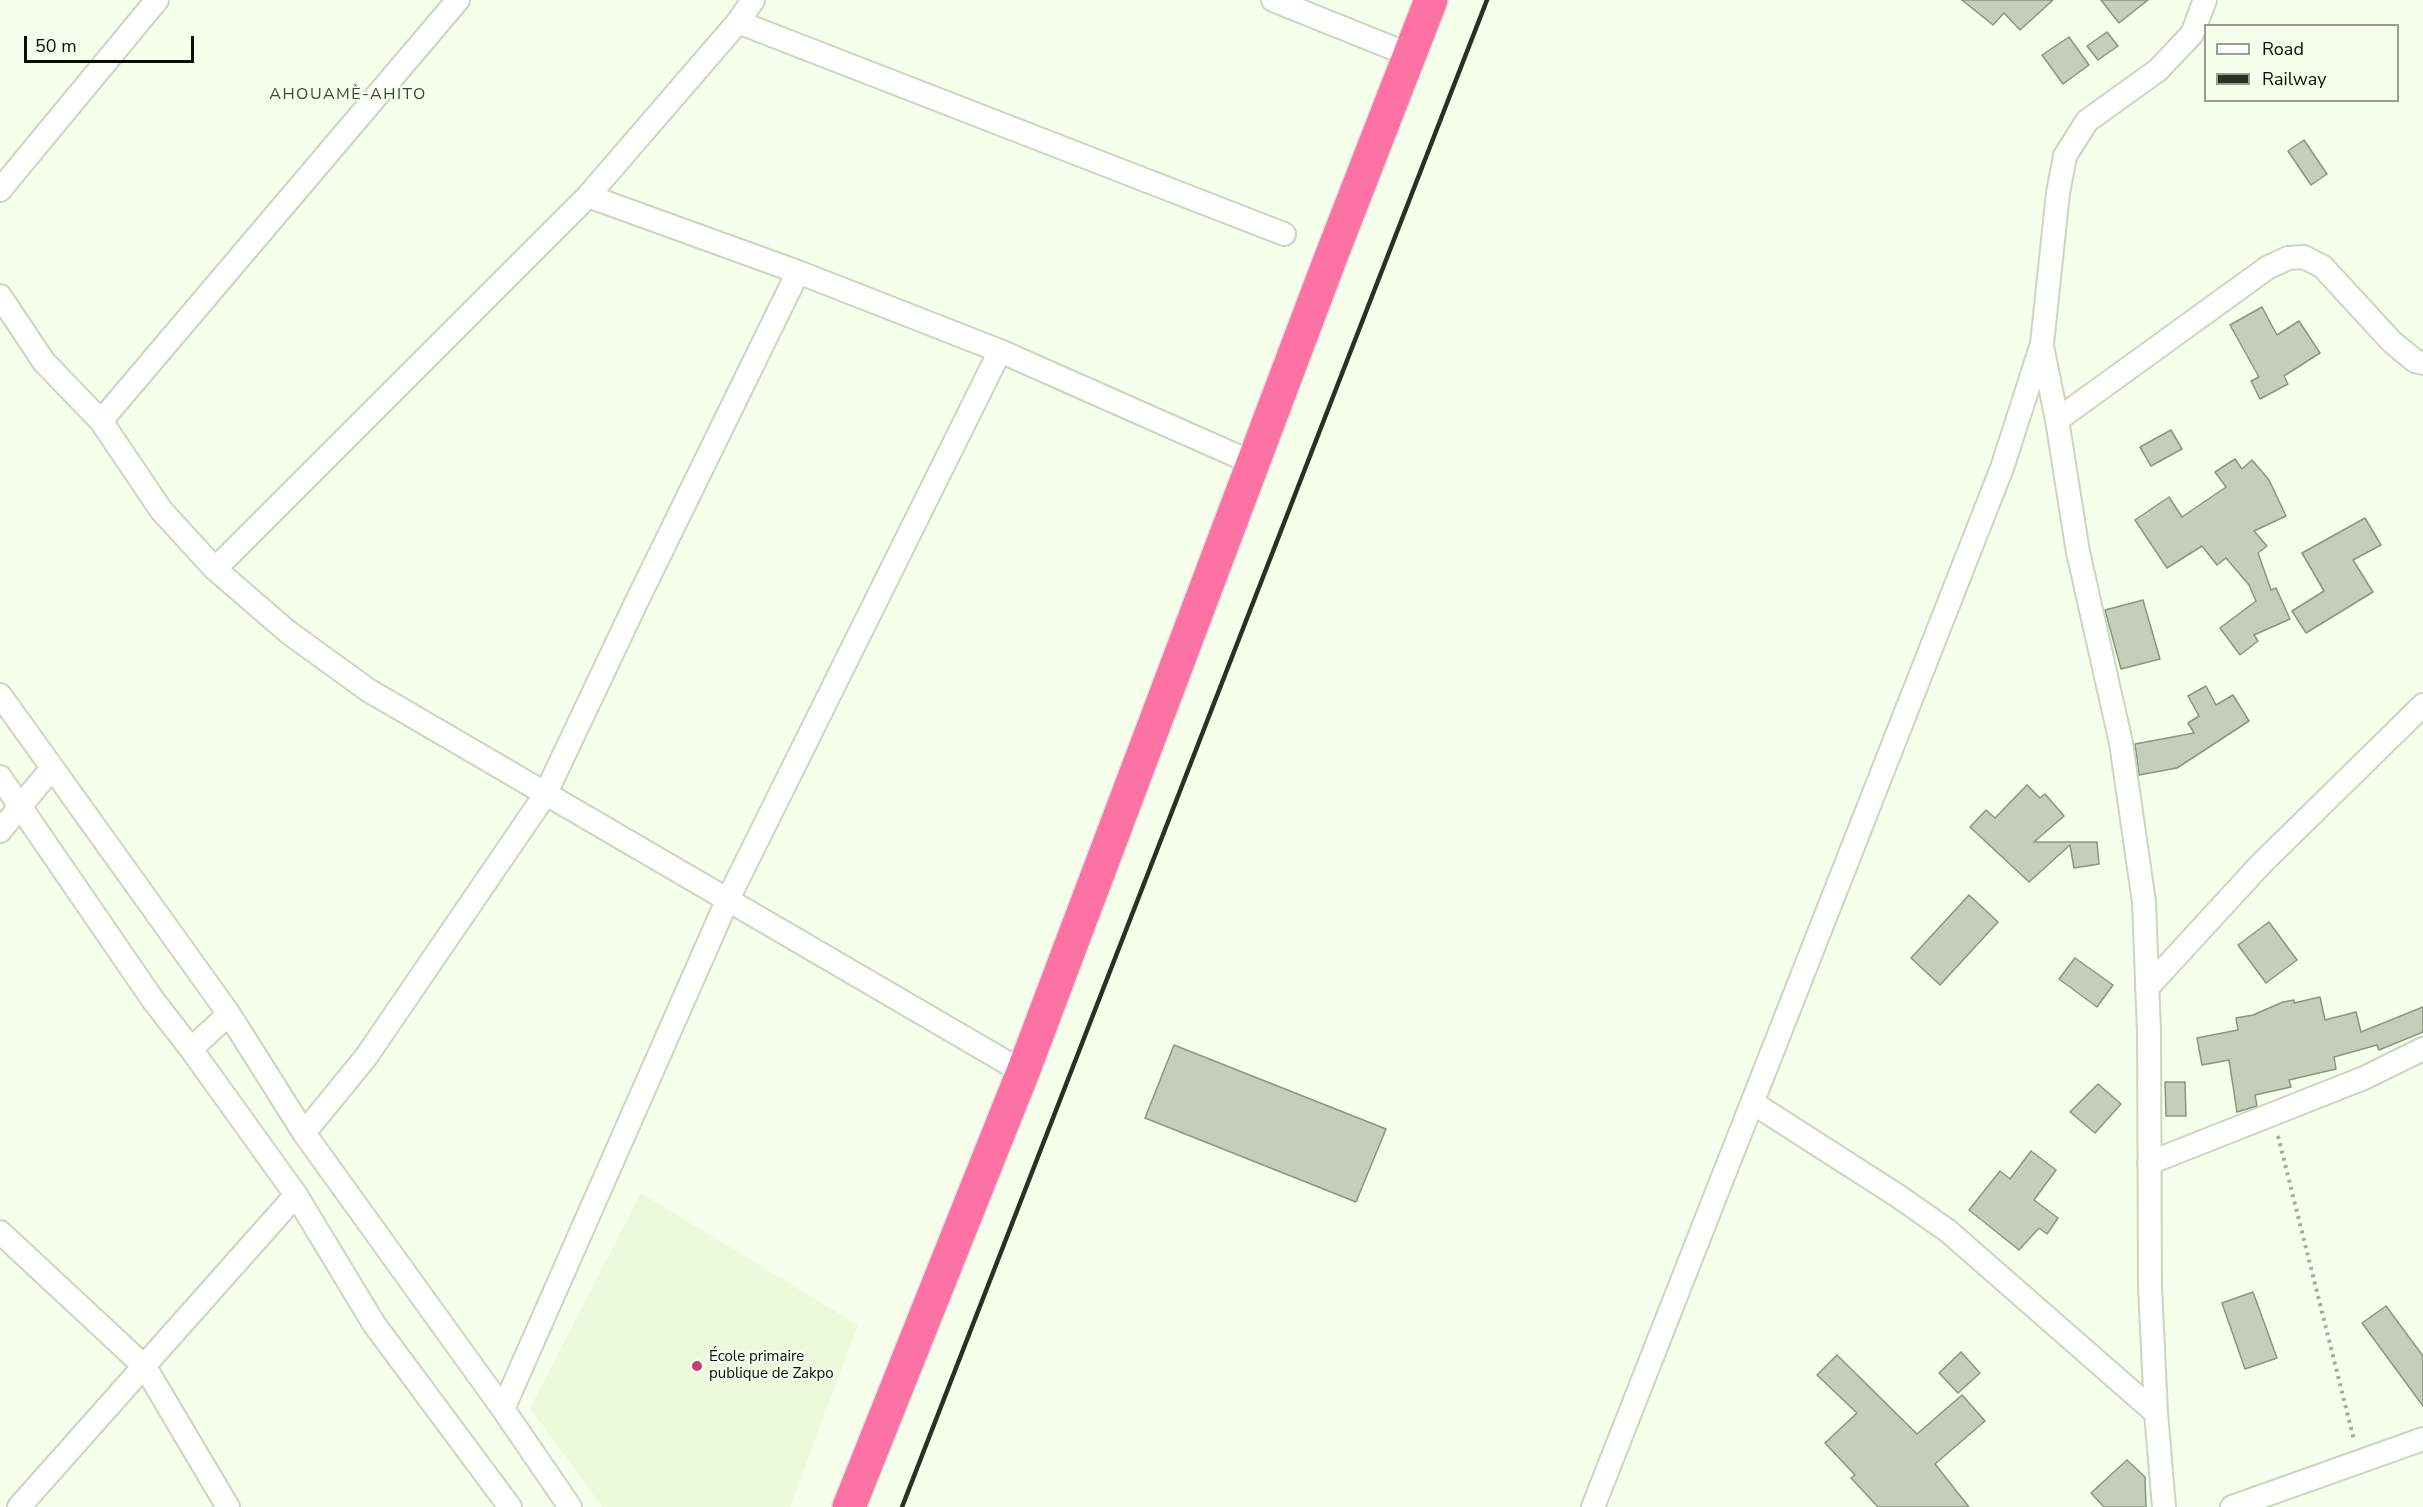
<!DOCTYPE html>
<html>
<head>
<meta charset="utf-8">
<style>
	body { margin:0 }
	#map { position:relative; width:2423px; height:1507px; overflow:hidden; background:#f6feec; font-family:"Nunito Sans",sans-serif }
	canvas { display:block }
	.legend { position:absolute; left:2204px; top:24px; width:195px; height:78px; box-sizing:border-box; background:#f6feec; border:2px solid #989e90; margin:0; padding:8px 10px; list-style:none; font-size:18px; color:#0a0d06 }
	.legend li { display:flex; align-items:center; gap:12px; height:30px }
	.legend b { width:30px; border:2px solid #989e90 }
	.scale { position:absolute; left:24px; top:36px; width:170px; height:27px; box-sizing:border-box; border:3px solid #0a0d06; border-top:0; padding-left:8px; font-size:18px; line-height:21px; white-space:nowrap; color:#0a0d06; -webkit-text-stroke:4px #f6feec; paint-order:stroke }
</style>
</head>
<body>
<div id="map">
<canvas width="2423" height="1507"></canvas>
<ul class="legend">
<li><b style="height:8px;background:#fff"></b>Road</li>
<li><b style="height:8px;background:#2b2f26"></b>Railway</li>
</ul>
<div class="scale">50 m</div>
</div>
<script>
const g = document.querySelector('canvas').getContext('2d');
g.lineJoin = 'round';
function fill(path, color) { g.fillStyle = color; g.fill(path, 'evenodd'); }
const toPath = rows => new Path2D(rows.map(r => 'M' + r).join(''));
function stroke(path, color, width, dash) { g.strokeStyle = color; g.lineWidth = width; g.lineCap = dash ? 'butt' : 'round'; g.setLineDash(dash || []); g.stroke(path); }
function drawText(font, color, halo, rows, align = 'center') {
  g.font = font + ' "Nunito Sans",sans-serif'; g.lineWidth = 4.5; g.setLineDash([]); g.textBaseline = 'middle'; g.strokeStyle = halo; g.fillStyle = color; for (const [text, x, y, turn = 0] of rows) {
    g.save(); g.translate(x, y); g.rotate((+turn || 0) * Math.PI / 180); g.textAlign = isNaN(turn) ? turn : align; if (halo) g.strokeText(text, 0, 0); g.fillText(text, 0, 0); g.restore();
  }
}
fill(toPath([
	[641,1193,858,1325,790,1507,602,1507,530,1408]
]), '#ecfadb');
const building = toPath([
	[1962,0,2053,0,2020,30,2004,13,1993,25,1962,0],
	[2101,0,2148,0,2119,23,2101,0],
	[2107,32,2118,46,2098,60,2087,46,2107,32],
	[2069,37,2089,65,2063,84,2042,55,2069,37],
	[2304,140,2327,174,2311,185,2288,151,2304,140],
	[2262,307,2277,335,2299,321,2320,353,2284,376,2288,384,2260,399,2251,381,2259,377,2230,325,2262,307],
	[2171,430,2182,449,2151,466,2140,447,2171,430],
	[2235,459,2242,469,2252,460,2269,480,2286,516,2254,531,2267,546,2258,553,2271,590,2276,588,2290,619,2254,635,2258,641,2240,655,2220,628,2256,601,2249,585,2226,558,2217,565,2202,546,2167,568,2135,520,2169,497,2182,517,2226,487,2215,472,2235,459],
	[2365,518,2381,545,2353,560,2373,592,2306,633,2292,611,2324,591,2302,553,2365,518],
	[2143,600,2160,659,2121,669,2105,610,2143,600],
	[2206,686,2216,705,2233,695,2249,721,2177,768,2139,775,2135,744,2194,733,2188,723,2199,716,2188,696,2206,686],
	[2027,785,2040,798,2045,794,2064,816,2034,842,2097,842,2099,864,2074,868,2070,845,2029,882,1970,827,1986,810,1995,818,2027,785],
	[1969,895,1998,922,1940,985,1911,958,1969,895],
	[2269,922,2297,960,2266,983,2238,945,2269,922],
	[2075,958,2113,985,2097,1007,2059,979,2075,958],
	[2320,997,2325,1020,2356,1012,2361,1032,2423,1007,2423,1032,2379,1050,2377,1045,2334,1057,2336,1069,2289,1080,2291,1087,2255,1095,2257,1106,2237,1112,2229,1060,2202,1065,2197,1038,2238,1030,2236,1018,2253,1015,2283,1002,2294,1000,2294,1003,2320,997],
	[1174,1045,1386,1129,1356,1202,1145,1118,1174,1045],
	[2165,1082,2185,1082,2186,1116,2166,1116,2165,1082],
	[2098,1084,2121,1104,2095,1133,2070,1112,2098,1084],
	[2031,1151,2056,1170,2034,1200,2058,1218,2047,1234,2039,1228,2019,1250,1969,1210,2000,1171,2010,1179,2031,1151],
	[2253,1292,2277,1358,2245,1369,2222,1303,2253,1292],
	[2386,1306,2423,1356,2423,1406,2362,1323,2386,1306],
	[1961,1352,1980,1373,1958,1393,1939,1373,1961,1352],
	[1837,1355,1917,1434,1962,1395,1985,1421,1935,1464,1969,1507,1878,1507,1851,1478,1855,1475,1825,1443,1857,1413,1817,1375,1837,1355],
	[2127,1460,2145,1477,2146,1507,2104,1507,2091,1493,2127,1460]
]);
fill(building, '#c4ceb8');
stroke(building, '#8b9580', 1.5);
const minor = toPath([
	[1273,0,1410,55],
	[738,22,1284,234],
	[0,190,157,0],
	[588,196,798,272,1000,351,1253,463],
	[0,296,44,362,101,421,161,510,215,569,288,632,368,690,1023,1072],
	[2042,346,2057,420,2078,552,2121,743,2144,902,2149,1032,2150,1286,2156,1413,2164,1507],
	[2057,420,2267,268,2288,258,2304,257,2323,267,2392,342,2415,361,2423,363],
	[101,421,458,0],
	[215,569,588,196,738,22,753,0],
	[0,695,229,1014,304,1133,503,1409,570,1507],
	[0,777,153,1000,191,1049,296,1195,374,1324,510,1507],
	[0,831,52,768],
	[2147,988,2261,864,2423,705],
	[191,1049,229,1014],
	[1753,1103,1898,1196,1948,1231,2156,1413],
	[304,1133,366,1057,545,795,635,605,798,272],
	[2149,1163,2364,1078,2423,1049],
	[0,1232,145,1367,228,1507],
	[503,1409,727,901,1000,351],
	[19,1507,296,1195],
	[1593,1507,2002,468,2042,344,2058,193,2065,156,2087,121,2158,70,2192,34,2205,0],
	[2232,1507,2423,1439]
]);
const highway = toPath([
	[849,1507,1023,1072,1329,262,1431,0]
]);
stroke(minor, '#cbd5bf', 26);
stroke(highway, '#e2e2e1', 36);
stroke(toPath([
	[2278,1136,2354,1440]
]), '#a5ac9d', 4, [3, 4.5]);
stroke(minor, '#fff', 22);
stroke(highway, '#fc73a3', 33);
stroke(toPath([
	[902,1507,1487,0]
]), '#2b2f26', 4.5);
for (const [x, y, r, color] of [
	[697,1366,6,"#c73c74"]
]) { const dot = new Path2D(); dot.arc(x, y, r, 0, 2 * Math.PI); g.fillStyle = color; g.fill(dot); stroke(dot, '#f6feec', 2); }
drawText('15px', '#0a0d06', '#f6feec', [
	["École primaire",709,1357],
	["publique de Zakpo",709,1374]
], 'left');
g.letterSpacing = '1.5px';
drawText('16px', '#3e4634', '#f6feec', [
	["AHOUAMÈ-AHITO",348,95]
]);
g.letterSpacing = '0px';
</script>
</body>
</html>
